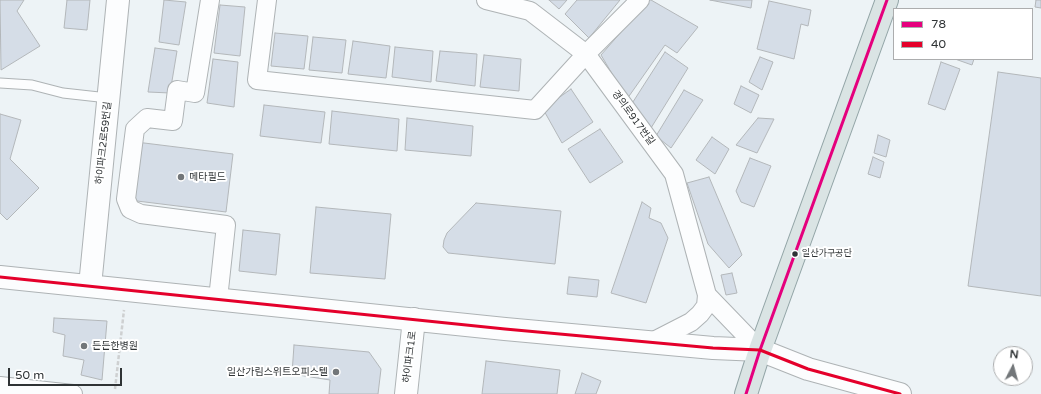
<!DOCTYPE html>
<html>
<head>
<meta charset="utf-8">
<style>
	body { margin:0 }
	#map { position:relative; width:1041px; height:394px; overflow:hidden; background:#edf3f6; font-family:"Varela Round",sans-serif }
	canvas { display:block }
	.legend { position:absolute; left:893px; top:8px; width:140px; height:52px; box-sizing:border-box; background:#fff; border:1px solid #acadae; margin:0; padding:5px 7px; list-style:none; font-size:12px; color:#2f3335 }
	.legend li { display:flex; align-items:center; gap:8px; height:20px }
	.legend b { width:20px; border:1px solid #acadae }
	.north { position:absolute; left:993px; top:346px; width:40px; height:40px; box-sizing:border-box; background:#fff; border:1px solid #acadae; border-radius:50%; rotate:6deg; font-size:11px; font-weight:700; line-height:16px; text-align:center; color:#2f3335 }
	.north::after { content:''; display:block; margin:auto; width:14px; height:18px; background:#727679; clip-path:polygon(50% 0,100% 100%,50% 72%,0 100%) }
	.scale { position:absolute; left:8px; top:368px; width:114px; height:18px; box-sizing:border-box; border:2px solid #2f3335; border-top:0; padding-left:5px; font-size:12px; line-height:14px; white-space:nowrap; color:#2f3335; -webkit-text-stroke:3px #fff; paint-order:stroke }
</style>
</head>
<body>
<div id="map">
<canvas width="1041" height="394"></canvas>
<ul class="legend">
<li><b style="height:5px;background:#e5007d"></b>78</li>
<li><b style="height:5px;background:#e4002b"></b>40</li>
</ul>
<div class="north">N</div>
<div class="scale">50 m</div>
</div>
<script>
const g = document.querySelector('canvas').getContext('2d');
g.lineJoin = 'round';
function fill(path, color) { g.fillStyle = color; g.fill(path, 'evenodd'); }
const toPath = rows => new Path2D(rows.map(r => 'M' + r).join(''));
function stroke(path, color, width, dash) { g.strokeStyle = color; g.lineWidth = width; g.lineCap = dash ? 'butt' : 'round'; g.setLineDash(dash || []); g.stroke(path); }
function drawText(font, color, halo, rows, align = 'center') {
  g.font = font + ' "Varela Round","Noto Sans KR",sans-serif'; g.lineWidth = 4; g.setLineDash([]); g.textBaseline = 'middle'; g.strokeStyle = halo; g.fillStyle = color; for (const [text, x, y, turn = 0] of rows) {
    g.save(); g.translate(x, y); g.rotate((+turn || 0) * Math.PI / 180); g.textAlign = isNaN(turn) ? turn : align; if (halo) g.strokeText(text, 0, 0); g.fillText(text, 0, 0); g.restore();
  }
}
const building = toPath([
	[0,0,24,0,17,11,40,46,1,70,0,0],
	[67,0,90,0,87,30,64,28,67,0],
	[164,0,186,2,179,45,159,42,164,0],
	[549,0,567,0,559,9,549,0],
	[577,0,620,0,589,38,565,14,577,0],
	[649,0,651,0,698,27,677,53,665,45,627,99,601,55,649,0],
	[710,0,752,0,751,8,710,0],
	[1036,0,1041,0,1041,8,1035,7,1036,0],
	[769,1,811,10,808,26,801,24,794,59,757,49,769,1],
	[220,5,245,7,240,56,214,53,220,5],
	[275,33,308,36,304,69,271,66,275,33],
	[313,37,346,40,342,73,309,70,313,37],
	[353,41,390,46,386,78,348,74,353,41],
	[395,47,433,51,431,82,392,77,395,47],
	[155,48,177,51,170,93,148,92,155,48],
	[440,51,477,54,475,86,436,81,440,51],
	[665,52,688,68,651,128,631,105,665,52],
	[484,55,521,59,519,91,480,87,484,55],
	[760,57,773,62,762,90,749,82,760,57],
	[213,59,238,62,234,107,207,103,213,59],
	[955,59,974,59,972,65,955,59],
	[941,62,960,69,945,110,928,104,941,62],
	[998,72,1041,78,1041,296,968,286,998,72],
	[741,86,759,95,751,113,734,104,741,86],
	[571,89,593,122,562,143,543,109,571,89],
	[684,90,703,100,671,148,656,136,684,90],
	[264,105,325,112,321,143,260,136,264,105],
	[332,111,399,119,397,151,329,144,332,111],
	[0,114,21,120,10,159,39,188,7,220,0,213,0,114],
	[407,118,473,126,471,156,405,150,407,118],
	[758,118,774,119,757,153,736,145,758,118],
	[600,129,623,162,590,183,568,149,600,129],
	[878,135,890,140,886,157,874,153,878,135],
	[712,137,729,149,715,174,696,160,712,137],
	[136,142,233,154,226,212,129,200,136,142],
	[873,157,884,162,880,178,868,174,873,157],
	[750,158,771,166,754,207,741,202,736,191,750,158],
	[709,177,742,255,729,268,708,244,687,183,709,177],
	[642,202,651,208,649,218,661,223,668,238,646,303,611,293,642,202],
	[476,203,561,211,555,264,448,253,443,247,444,240,447,233,476,203],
	[316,207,391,214,385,279,310,273,316,207],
	[243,230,280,234,276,275,239,271,243,230],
	[732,273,737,293,726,295,721,275,732,273],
	[569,277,599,280,597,297,567,294,569,277],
	[54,318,107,321,102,380,81,375,84,360,63,356,65,335,53,332,54,318],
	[294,345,369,352,381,369,378,394,329,394,330,380,292,374,294,345],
	[486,361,560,370,557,394,482,394,486,361],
	[582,373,601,381,596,394,575,394,582,373]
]);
fill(building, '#d5dde7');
stroke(building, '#b3b7ba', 1);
const lane = toPath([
	[0,83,32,85,63,93,108,98]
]);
const street = toPath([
	[210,0,195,93,177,90,173,121,147,118,135,129,126,199,130,209,141,214,226,225,218,299],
	[267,0,257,80,535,110,586,54,640,0],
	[486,0,530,11,586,54,674,174,707,295,706,306,700,314,691,322,652,342],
	[707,295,760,350],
	[0,386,73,394]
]);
const secondary = toPath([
	[0,277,505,329,713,348,760,350,808,369,900,394],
	[90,286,118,0],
	[406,394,414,319]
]);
const primary = toPath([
	[746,394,760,350,887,0]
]);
stroke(lane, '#aeb3b5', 11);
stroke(street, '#aeb3b5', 20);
stroke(secondary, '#aeb3b5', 24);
stroke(primary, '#93a5a7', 24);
stroke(toPath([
	[115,389,124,310]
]), '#ced0d1', 2.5, [4, 2]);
stroke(lane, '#fcfdfe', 9);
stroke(street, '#fcfdfe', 18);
stroke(secondary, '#fcfdfe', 22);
stroke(primary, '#dae4e4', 22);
stroke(toPath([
	[746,394,760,350,887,0]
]), '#e5007d', 3);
stroke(toPath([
	[0,277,505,329,713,348,760,350,808,369,900,394]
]), '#e4002b', 3);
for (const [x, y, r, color] of [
	[181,177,4,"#727679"],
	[795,254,3.5,"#2f3335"],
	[84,346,4,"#727679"],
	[336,372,4,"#727679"]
]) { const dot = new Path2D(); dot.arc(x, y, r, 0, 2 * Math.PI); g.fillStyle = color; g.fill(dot); stroke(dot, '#fff', 1.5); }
drawText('9px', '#2f3335', '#fff', [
	["일산가구공단",802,254]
], 'left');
drawText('10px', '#2f3335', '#fff', [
	["경의로917번길",633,118,54],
	["하이파크2로59번길",104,143,-84],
	["하이파크1로",410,357,-83]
]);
drawText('10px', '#2f3335', '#fff', [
	["메타필드",189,177],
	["든든한병원",92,346],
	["일산가림스위트오피스텔",328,372,"right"]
], 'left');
</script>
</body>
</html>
